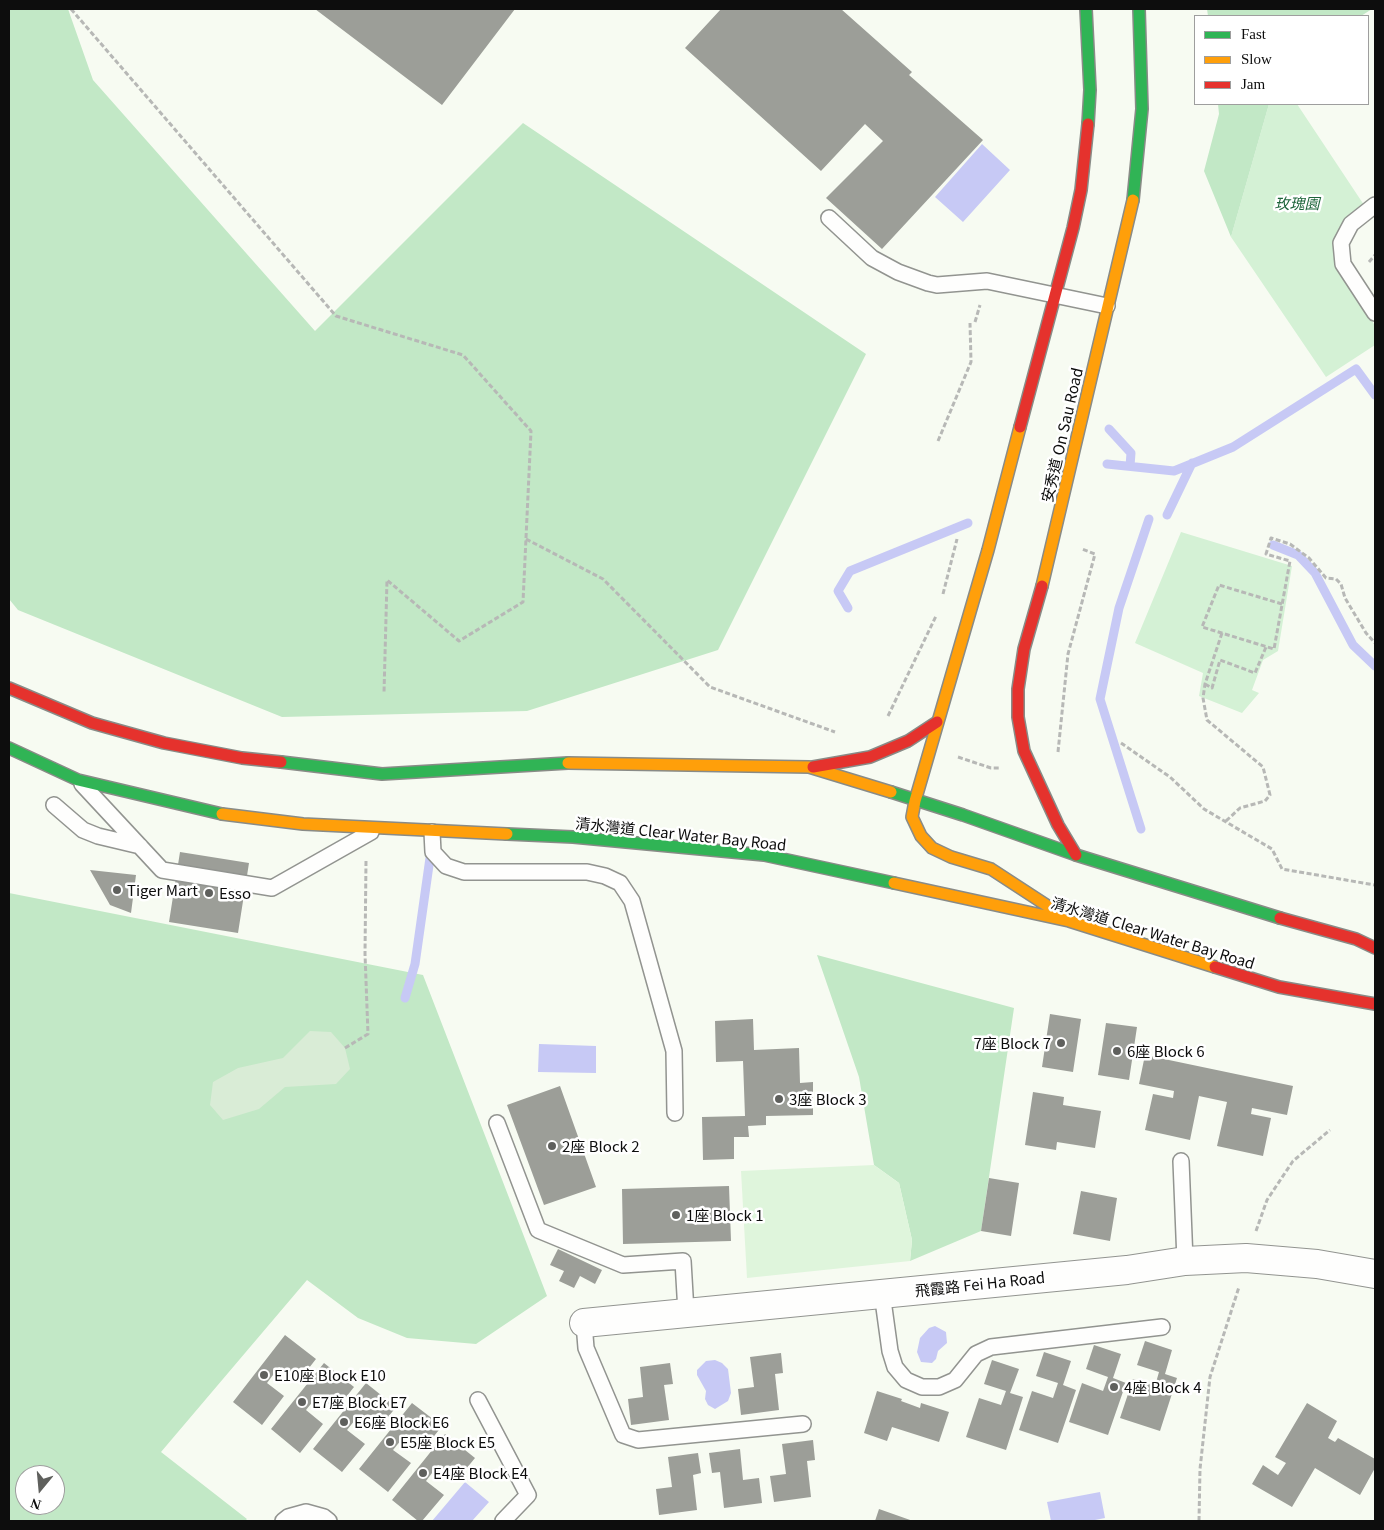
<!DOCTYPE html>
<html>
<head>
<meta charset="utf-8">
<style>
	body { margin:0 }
	#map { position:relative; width:1384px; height:1530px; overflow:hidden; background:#f7fbf2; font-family:Georgia,serif }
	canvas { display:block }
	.frame { position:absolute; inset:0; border:10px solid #0d0d0d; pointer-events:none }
	.legend { position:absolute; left:1194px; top:15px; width:175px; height:90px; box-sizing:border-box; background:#fff; border:1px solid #9e9e9e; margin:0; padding:6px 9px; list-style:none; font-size:15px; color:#0d0d0d }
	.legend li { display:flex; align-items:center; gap:10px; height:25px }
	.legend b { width:25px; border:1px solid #9e9e9e }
	.north { position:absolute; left:15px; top:1465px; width:50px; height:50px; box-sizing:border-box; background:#fff; border:1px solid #9e9e9e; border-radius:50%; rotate:197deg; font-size:14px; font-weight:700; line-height:20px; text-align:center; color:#0d0d0d }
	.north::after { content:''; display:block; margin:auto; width:18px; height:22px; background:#5f605d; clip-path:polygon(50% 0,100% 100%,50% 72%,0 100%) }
</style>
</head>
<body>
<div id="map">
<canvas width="1384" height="1530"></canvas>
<div class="frame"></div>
<ul class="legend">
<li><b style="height:6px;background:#30b455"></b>Fast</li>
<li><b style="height:6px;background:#ff9f0a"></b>Slow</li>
<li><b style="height:6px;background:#e5322d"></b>Jam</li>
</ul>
<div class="north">N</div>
</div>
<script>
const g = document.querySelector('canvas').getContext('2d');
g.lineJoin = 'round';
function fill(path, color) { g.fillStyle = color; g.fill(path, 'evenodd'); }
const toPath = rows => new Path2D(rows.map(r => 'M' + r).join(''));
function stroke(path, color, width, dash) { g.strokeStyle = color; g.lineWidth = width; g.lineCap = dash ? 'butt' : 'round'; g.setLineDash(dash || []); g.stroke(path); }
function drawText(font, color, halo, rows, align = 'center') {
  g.font = font + ' Georgia,"Noto Sans TC",serif'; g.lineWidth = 5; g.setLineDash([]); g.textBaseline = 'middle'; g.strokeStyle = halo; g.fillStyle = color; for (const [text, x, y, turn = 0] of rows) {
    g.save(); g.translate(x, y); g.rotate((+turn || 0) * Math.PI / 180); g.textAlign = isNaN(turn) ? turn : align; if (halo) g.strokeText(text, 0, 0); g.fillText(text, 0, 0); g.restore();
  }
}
fill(toPath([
	[1269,104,1297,104,1366,208,1350,220,1341,265,1375,326,1375,345,1326,377,1231,237],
	[1181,532,1292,566,1278,651,1263,660,1252,690,1259,693,1242,713,1199,696,1203,673,1135,643]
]), '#d4f1d5');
fill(toPath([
	[9,9,68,9,93,80,315,331,523,123,866,354,718,650,527,711,282,717,18,610,9,599],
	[1207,9,1372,9,1361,16,1208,16],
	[1218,104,1269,104,1231,237,1204,171,1219,114],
	[9,893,423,975,547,1296,476,1344,407,1338,358,1318,307,1280,161,1452,247,1519,245,1521,9,1521],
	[25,1475,55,1475,55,1505,25,1505],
	[817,955,1014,1008,981,1231,910,1261,912,1240,899,1183,874,1165,859,1077]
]), '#c2e8c6');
fill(toPath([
	[310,1031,331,1032,345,1048,350,1069,336,1084,285,1087,259,1109,223,1120,210,1105,213,1082,238,1068,283,1058]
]), '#d9ecd6');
fill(toPath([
	[874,1165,899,1183,912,1240,910,1261,747,1278,741,1171]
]), '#dff5dc');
fill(toPath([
	[982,144,1010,170,963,222,935,197],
	[539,1044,596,1046,596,1073,538,1072],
	[935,1326,946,1332,947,1343,938,1351,936,1359,932,1363,921,1362,917,1352,920,1338,929,1328],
	[715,1360,722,1363,728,1369,731,1393,728,1401,715,1409,708,1405,705,1399,706,1391,697,1375,697,1370,706,1361],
	[465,1482,489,1502,472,1521,432,1521],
	[1100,1492,1105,1518,1090,1521,1051,1521,1047,1502]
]), '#c7c9f5');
stroke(toPath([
	[1109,429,1131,453,1130,466],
	[1107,464,1174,471,1233,447,1356,369,1375,395],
	[1167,515,1192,463],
	[1273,545,1298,555,1315,573,1353,645,1375,666],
	[848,608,838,591,850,571,968,523],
	[1141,829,1100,699,1119,608,1149,519],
	[405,998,415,964,430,858]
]), '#c7c9f5', 9);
fill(toPath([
	[315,9,515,9,442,105],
	[721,9,841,9,912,72,909,75,983,140,882,249,826,198,883,141,865,124,821,171,685,48],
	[180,852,249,863,238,933,169,922],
	[90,870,136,875,131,913,110,905],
	[1050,1014,1081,1019,1073,1072,1042,1067],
	[753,1019,754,1050,799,1048,800,1083,813,1082,813,1115,766,1116,766,1125,748,1126,749,1137,734,1137,734,1159,703,1160,702,1117,745,1116,743,1061,716,1062,715,1021],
	[1106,1023,1137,1027,1129,1080,1098,1075],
	[1145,1055,1293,1086,1287,1115,1252,1108,1251,1114,1271,1118,1263,1156,1217,1146,1227,1102,1199,1096,1190,1140,1145,1130,1153,1094,1173,1098,1174,1091,1139,1084],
	[560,1086,596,1187,544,1205,507,1105],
	[1033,1092,1064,1097,1063,1105,1101,1111,1095,1148,1057,1142,1056,1150,1025,1145],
	[989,1178,1019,1183,1011,1236,981,1231],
	[729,1186,731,1241,623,1244,622,1189],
	[1081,1191,1117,1198,1110,1241,1073,1234],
	[558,1249,602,1270,595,1284,580,1276,574,1288,559,1281,564,1271,550,1265],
	[285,1335,316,1359,298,1382,279,1367,267,1383,284,1396,262,1425,233,1402],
	[1145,1341,1172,1350,1165,1374,1177,1378,1160,1431,1120,1418,1133,1379,1155,1386,1159,1372,1137,1365],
	[1094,1345,1121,1354,1113,1378,1126,1383,1108,1435,1069,1422,1082,1383,1103,1391,1108,1377,1086,1369],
	[1044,1352,1071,1361,1063,1385,1076,1390,1058,1443,1019,1430,1032,1391,1053,1398,1058,1383,1036,1376],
	[781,1353,783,1373,775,1374,779,1410,741,1415,738,1389,754,1387,750,1357],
	[992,1360,1019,1369,1010,1393,1023,1397,1006,1450,966,1437,979,1398,1001,1405,1006,1391,984,1384],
	[324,1363,354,1387,336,1410,318,1395,306,1410,323,1424,300,1453,271,1429],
	[670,1363,673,1384,664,1385,669,1420,631,1425,628,1399,643,1397,640,1367],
	[366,1383,396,1407,378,1430,359,1415,347,1430,365,1444,342,1472,313,1449],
	[877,1391,902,1399,901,1401,920,1408,921,1403,949,1412,939,1442,892,1427,887,1441,864,1433],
	[412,1403,442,1426,424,1449,406,1434,393,1450,411,1463,388,1492,359,1469],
	[1307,1403,1337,1421,1328,1438,1335,1442,1338,1438,1375,1459,1375,1468,1360,1495,1315,1468,1292,1507,1252,1484,1263,1465,1278,1475,1286,1463,1275,1457],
	[445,1434,475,1458,457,1480,438,1465,426,1481,444,1495,422,1521,418,1521,392,1500],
	[813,1440,815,1460,807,1461,811,1497,774,1502,770,1476,786,1474,782,1444],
	[740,1449,743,1480,759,1478,762,1503,724,1508,720,1472,712,1473,709,1453],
	[698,1453,701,1473,693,1475,697,1510,659,1515,656,1489,672,1487,668,1457],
	[879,1509,913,1521,875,1521]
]), '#9c9e98');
const lane = toPath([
	[1375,205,1351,224,1341,243,1343,264,1375,313],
	[829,218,872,258,898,272,928,283,937,285,987,281,1107,306],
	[82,784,162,870,272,888,371,832],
	[54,805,83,830,98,836,140,846],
	[432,832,433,852,446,866,464,872,587,872,605,876,620,883,632,901,674,1051,675,1113],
	[497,1123,538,1230,623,1265,683,1261,686,1312],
	[1181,1161,1185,1261],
	[882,1293,890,1351,895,1367,906,1380,922,1387,939,1387,955,1380,976,1354,991,1347,1162,1327],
	[584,1323,586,1348,623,1435,638,1440,803,1424],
	[478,1400,528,1495,503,1521],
	[283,1521,288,1517,306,1512,324,1517,329,1521]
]);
const street = toPath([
	[584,1323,1127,1270,1185,1261,1246,1258,1317,1264,1375,1274]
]);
const fast = toPath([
	[1086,9,1090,90,1088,124],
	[1133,200,1142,109,1139,9],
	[9,748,78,780,222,814],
	[281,762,382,774,568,763],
	[891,792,963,815,1076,855,1280,918],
	[507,834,573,837,764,855,894,883]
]);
const slow = toPath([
	[1042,586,1133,200],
	[568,763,809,767,891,792],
	[915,801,988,550,1020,427],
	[915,801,912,817,921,836,932,848,951,857,991,869,1060,914],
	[222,814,303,824,507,834],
	[894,883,1069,921,1215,967]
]);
const jam = toPath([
	[1020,427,1073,228,1081,190,1088,124],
	[1042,586,1024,649,1018,689,1018,717,1024,751,1058,825,1076,855],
	[9,688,92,723,164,743,242,758,281,762],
	[813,767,870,757,908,741,937,722],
	[1280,918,1356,939,1375,948],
	[1215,967,1279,987,1375,1004]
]);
stroke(lane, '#929490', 18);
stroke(street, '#929490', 30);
stroke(fast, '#898b87', 14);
stroke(slow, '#898b87', 14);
stroke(jam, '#898b87', 14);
stroke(toPath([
	[71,9,336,316,463,355,531,431,523,602,459,641,387,580,384,693],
	[1369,262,1375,255],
	[975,322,980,305],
	[938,441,971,362,970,323],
	[526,539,603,579,710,687,835,732],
	[943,594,957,539],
	[1282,604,1219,585,1202,627,1274,649,1290,561,1266,554,1271,538,1290,544,1309,558,1326,578,1336,579,1341,584,1345,598,1366,633,1375,643],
	[1222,633,1205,684,1203,698,1207,720,1263,767,1270,795,1265,801,1240,808,1226,821],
	[1205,684,1212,688,1220,660,1255,673,1266,647],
	[888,716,936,616],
	[1121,743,1170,777,1204,809,1272,849,1282,869,1375,885],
	[1058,752,1068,654,1095,554,1082,549],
	[958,757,991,768,1000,768],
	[345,1048,368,1034,365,954,366,861],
	[1256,1231,1267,1200,1293,1161,1330,1130],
	[1199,1521,1200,1469,1210,1377,1239,1287]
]), '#b7b8b6', 3, [5, 2.5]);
stroke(lane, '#fefefd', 15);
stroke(street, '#fefefd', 28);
stroke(fast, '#30b455', 11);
stroke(slow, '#ff9f0a', 11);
stroke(jam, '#e5322d', 11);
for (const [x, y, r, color] of [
	[117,890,5,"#5f605d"],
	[209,893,5,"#5f605d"],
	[1061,1043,5,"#5f605d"],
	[1117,1051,5,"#5f605d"],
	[779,1099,5,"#5f605d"],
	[552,1146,5,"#5f605d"],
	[676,1215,5,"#5f605d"],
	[264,1375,5,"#5f605d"],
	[1114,1387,5,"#5f605d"],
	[302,1402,5,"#5f605d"],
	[344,1422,5,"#5f605d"],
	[390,1442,5,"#5f605d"],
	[423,1473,5,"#5f605d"]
]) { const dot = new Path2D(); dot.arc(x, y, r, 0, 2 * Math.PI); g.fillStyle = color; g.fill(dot); stroke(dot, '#fff', 2); }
drawText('italic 15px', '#1e653b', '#fff', [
	["玫瑰園",1297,203]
]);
drawText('15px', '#0d0d0d', '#fff', [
	["安秀道 On Sau Road",1062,435,-77],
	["清水灣道 Clear Water Bay Road",681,834,6],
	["清水灣道 Clear Water Bay Road",1153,933,17],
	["飛霞路 Fei Ha Road",980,1284,-6]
]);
drawText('15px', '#0d0d0d', '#fff', [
	["Tiger Mart",127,890],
	["Esso",219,893],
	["7座 Block 7",1051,1043,"right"],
	["6座 Block 6",1127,1051],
	["3座 Block 3",789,1099],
	["2座 Block 2",562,1146],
	["1座 Block 1",686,1215],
	["E10座 Block E10",274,1375],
	["4座 Block 4",1124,1387],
	["E7座 Block E7",312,1402],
	["E6座 Block E6",354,1422],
	["E5座 Block E5",400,1442],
	["E4座 Block E4",433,1473]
], 'left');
</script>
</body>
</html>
